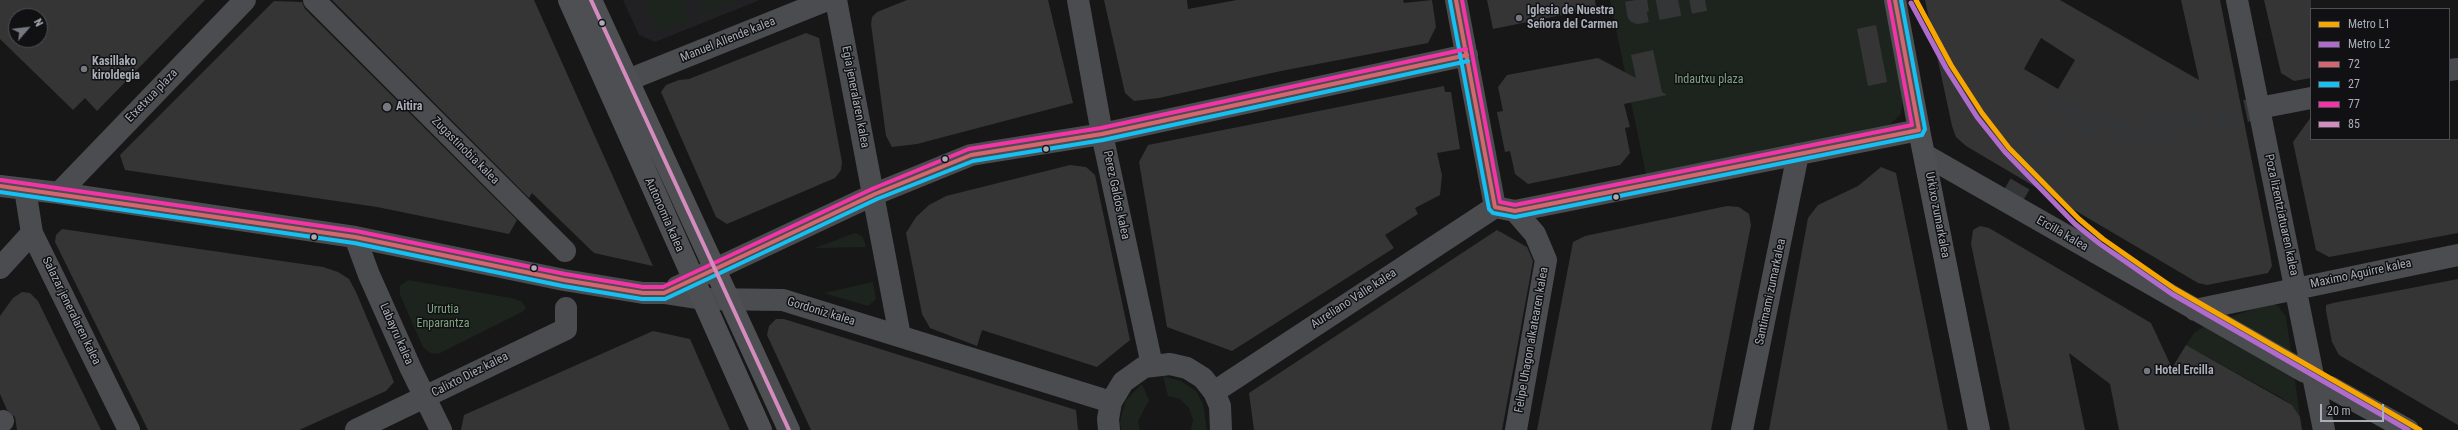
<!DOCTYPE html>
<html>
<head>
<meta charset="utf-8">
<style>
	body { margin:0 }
	#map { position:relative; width:2458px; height:430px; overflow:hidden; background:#171717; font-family:"Roboto Condensed",sans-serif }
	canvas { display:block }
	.legend { position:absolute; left:2310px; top:8px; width:140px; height:132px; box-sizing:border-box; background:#111113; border:1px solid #4d4f55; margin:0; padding:5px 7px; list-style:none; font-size:12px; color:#a8adb8 }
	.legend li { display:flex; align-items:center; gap:8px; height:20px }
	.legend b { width:20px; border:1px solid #4d4f55 }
	.north { position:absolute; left:8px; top:8px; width:40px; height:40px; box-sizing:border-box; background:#111113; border:1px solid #4d4f55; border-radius:50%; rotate:62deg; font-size:11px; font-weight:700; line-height:16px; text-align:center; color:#a8adb8 }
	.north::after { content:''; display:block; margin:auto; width:14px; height:18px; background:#757880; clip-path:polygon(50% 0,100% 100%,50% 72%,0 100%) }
	.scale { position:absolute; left:2320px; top:404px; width:64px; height:18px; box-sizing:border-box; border:2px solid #a8adb8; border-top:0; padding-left:5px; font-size:12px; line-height:14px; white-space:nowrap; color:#a8adb8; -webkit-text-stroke:3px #111113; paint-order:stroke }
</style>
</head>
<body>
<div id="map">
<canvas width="2458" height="430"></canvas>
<ul class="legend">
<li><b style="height:5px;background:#f7a600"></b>Metro L1</li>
<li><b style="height:5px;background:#b06ccc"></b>Metro L2</li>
<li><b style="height:5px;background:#d46670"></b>72</li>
<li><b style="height:5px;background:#16c0f3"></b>27</li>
<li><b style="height:5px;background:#f433a6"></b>77</li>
<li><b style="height:5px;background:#d38cbd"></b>85</li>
</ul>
<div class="north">N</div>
<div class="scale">20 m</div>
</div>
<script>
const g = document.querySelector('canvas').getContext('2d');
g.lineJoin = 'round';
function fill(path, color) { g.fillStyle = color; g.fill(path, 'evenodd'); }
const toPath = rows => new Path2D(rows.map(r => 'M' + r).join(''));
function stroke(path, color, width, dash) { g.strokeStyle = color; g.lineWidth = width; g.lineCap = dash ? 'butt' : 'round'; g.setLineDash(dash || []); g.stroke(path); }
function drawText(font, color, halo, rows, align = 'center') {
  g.font = font + ' "Roboto Condensed",sans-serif'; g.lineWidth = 3; g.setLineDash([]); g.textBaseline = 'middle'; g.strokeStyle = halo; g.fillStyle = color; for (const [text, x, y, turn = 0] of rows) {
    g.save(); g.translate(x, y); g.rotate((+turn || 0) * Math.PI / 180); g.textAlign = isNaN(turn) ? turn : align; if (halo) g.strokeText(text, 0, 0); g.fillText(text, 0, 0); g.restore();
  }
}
fill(toPath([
	[623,0,760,0,655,42,639,35]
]), '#212123');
fill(toPath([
	[645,0,683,0,691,20,658,33],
	[698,0,740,0,703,14],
	[1610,0,1884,0,1903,98,1901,114,1887,127,1646,174],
	[855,233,863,237,866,247,815,248],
	[408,280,511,298,521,301,526,308,522,312,438,354,430,353,423,347,400,295,400,286],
	[873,282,876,299,868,306,824,293],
	[2272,303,2278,306,2286,317,2300,417,2292,405,2280,397,2186,345,2194,333,2206,325],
	[1163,376,1181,381,1196,391,1203,404,1207,430,1191,430,1193,420,1189,408,1180,399,1168,396],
	[1142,384,1149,400,1138,421,1140,430,1121,430,1120,421,1126,400]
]), '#1d241e');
fill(toPath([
	[0,0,205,0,97,111,85,98,73,110,0,39],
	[16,16,40,16,40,40,16,40],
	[332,0,534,0,653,266,594,253,532,193,529,198],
	[907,0,1048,0,1073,103,917,144,892,147,886,136,871,24,872,17,877,12],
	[1104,0,1187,0,1188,9,1237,0,1403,0,1404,3,1432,0,1436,27,1428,43,1281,71,1159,98,1134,101,1125,93],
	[1487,0,1595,0,1596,8,1493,29],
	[1925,0,2060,0,2199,80,2181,0,2220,0,2270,253,2272,266,2268,273,2207,285,2198,283,1966,146,1956,137,1952,126],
	[2041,38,2075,60,2058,89,2024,69],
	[2264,0,2311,0,2311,78,2294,81,2281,73],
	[274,1,302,2,305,9,517,220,509,234,377,207,125,170,120,155],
	[1876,25,1887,82,1868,86,1857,29],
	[806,33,819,38,842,162,841,170,835,178,727,224,716,217,661,92,666,85,679,80,689,79],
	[1653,50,1662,92,1667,95,1624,104,1630,127,1625,128,1630,153,1620,165,1528,184,1515,174,1510,151,1505,152,1497,112,1503,111,1498,87,1507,75,1598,58,1636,78,1631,55],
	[1444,86,1445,92,1451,92,1460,149,1437,153,1442,175,1440,195,1415,208,1418,214,1385,235,1394,248,1232,351,1167,327,1139,162,1148,145],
	[2311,117,2311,139,2458,139,2458,233,2329,257,2316,250,2293,142],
	[1070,165,1086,167,1095,175,1130,340,1097,367,982,330,977,346,930,328,922,314,906,233,916,217,929,205,946,196],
	[1881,167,1896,173,1948,430,1769,430,1808,218,1818,205,1858,186],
	[1727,206,1739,207,1749,214,1751,225,1711,430,1537,430,1573,242,1585,236],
	[1980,226,1989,228,2151,323,2172,368,2186,345,2292,405,2300,417,2302,430,2119,430,2110,384,2069,353,2085,430,2010,430,1971,244,1973,230],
	[62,229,323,267,338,272,349,279,356,292,394,382,386,391,299,430,148,430,55,242,56,235],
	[1497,230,1527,247,1533,261,1502,430,1254,430,1249,393],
	[2458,279,2458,425,2339,355,2332,342,2326,311,2326,305,2333,303],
	[22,292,30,293,38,301,101,430,17,430,15,417,7,410,0,394,0,316,13,298],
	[776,319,784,319,1076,410,1078,430,811,430,767,335,769,326],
	[653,331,690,339,730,430,461,430,464,415]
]), '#353536');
stroke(toPath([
	[1636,0,1638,13,1705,0],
	[2009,203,2063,110,2109,132,2178,126,2259,108]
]), '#343537', 22, [22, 11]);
stroke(toPath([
	[314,0,565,251],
	[836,0,900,336],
	[1078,0,1102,134,1152,365],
	[1456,0,1495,207],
	[2237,0,2324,430],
	[2449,70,2458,69],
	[628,80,827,0],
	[2259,108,2311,98],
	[1925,155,2305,372],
	[0,186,59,193,355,237,564,280,643,293,664,293,703,299,783,300,1111,402],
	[25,189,32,233,129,430],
	[59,193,245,0],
	[1495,207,1515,211,1919,130],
	[1515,211,1535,234,1546,260,1516,430],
	[355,237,369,275,411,369,441,430],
	[0,268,32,233],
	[677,287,875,194,971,155,1102,134,1467,55],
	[2195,310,2458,255],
	[2330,387,2408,430],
	[1214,392,1495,207],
	[0,422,3,421],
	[356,430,566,329,566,308],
	[1109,430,1108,419,1111,402,1123,382,1144,367,1170,364,1187,368,1203,378,1214,392,1220,406,1221,430],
	[1742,430,1798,154]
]), '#4b4c50', 22);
stroke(toPath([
	[569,0,761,430],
	[591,0,789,430],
	[1895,0,1919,130,1979,430]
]), '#4d4f52', 22);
stroke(toPath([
	[1456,0,1495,207,1515,211,1919,130,1895,0],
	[0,186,355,237,564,280,643,293,664,293,875,194,971,155,1102,134,1467,55]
]), '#d46670', 4);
stroke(toPath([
	[1450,1,1489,209,1493,213,1515,217,1922,135,1925,129,1901,0],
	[0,192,354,243,563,286,642,299,665,299,877,199,973,161,1103,140,1468,61]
]), '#16c0f3', 4);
stroke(toPath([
	[1462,0,1500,202,1515,205,1912,125,1889,1],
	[1,180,356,231,565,274,643,287,663,287,872,189,969,149,1101,128,1466,49]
]), '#f433a6', 4);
stroke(toPath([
	[591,0,789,430]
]), '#d38cbd', 4);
stroke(toPath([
	[1916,0,1951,65,1982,113,2009,148,2079,219,2103,239,2175,289,2420,430]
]), '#f7a600', 5);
stroke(toPath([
	[1911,3,1946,68,1977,117,2005,152,2075,224,2100,244,2172,294,2408,430]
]), '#b06ccc', 5);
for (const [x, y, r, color] of [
	[1519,18,4,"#757880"],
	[602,23,3.5,"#a8adb8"],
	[84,69,4,"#757880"],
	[387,107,5,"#757880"],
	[1046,149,3.5,"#a8adb8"],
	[945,159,3.5,"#a8adb8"],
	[1616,197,3.5,"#a8adb8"],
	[314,237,3.5,"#a8adb8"],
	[534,268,3.5,"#a8adb8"],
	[2147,371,4,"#757880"]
]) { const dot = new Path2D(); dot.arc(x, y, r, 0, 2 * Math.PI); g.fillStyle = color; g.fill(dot); stroke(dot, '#111113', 1.5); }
drawText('bold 12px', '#a8adb8', '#111113', [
	["Iglesia de Nuestra",1527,11],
	["Señora del Carmen",1527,25],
	["Kasillako",92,62],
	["kiroldegia",92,76],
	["Aitira",396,107],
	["Hotel Ercilla",2155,371]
], 'left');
drawText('12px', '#a8adb8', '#111113', [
	["Manuel Allende kalea",728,40,-22],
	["Etxetxua plaza",152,96,-46],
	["Egia jeneralaren kalea",855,97,79],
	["Zugastinobia kalea",465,151,45],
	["Perez Galdos kalea",1116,195,78],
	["Autonomia kalea",664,215,66],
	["Urkixo zumarkalea",1937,215,79],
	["Poza lizentziatuaren kalea",2281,215,78],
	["Ercilla kalea",2062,234,30],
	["Maximo Aguirre kalea",2361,274,-12],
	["Santimami zumarkalea",1771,292,-78],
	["Aureliano Valle kalea",1354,299,-33],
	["Salazar jeneralaren kalea",71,311,64],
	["Gordoniz kalea",821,312,17],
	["Labayru kalea",396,334,66],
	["Felipe Uhagon alkatearen kalea",1532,340,-80],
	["Calixto Diez kalea",470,375,-27]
]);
drawText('12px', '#7fa381', '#111113', [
	["Indautxu plaza",1709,80],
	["Urrutia",443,310],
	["Enparantza",443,324]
]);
</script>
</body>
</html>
